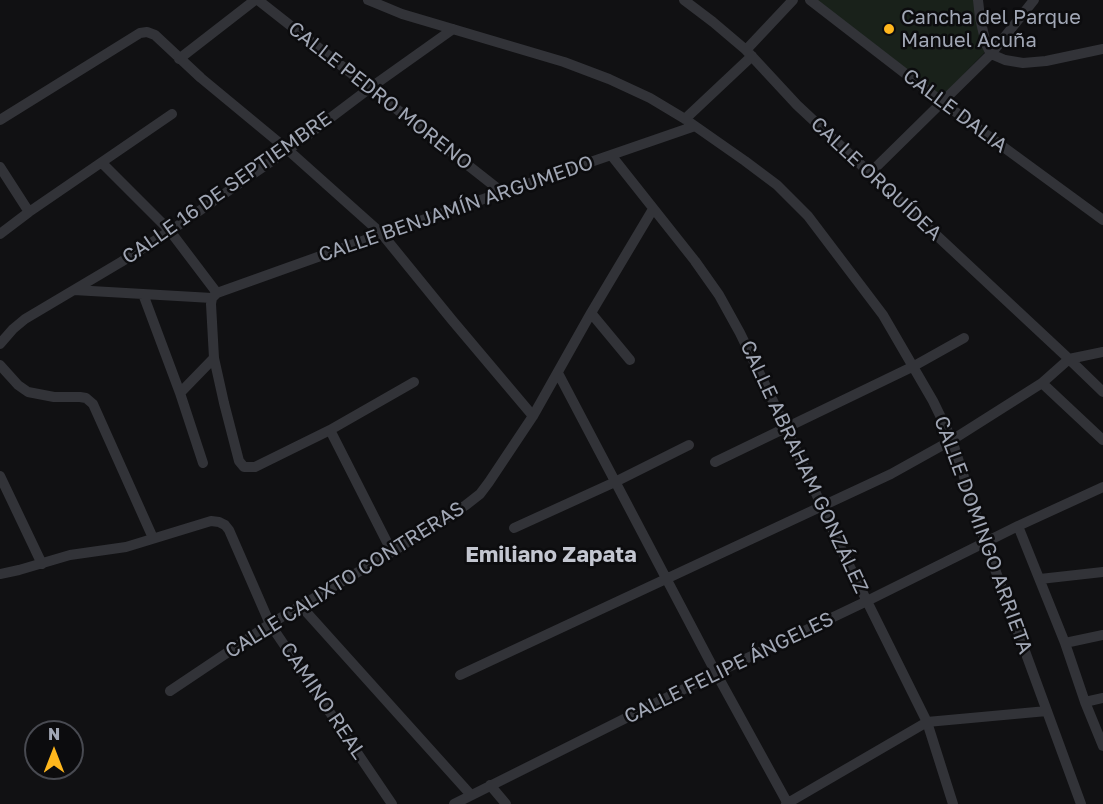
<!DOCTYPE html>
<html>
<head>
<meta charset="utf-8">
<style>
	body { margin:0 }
	#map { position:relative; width:1103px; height:804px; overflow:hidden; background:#111113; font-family:"Golos Text",sans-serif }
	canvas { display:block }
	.north { position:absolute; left:24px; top:720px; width:60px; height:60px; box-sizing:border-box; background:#0c0c0e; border:2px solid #484a51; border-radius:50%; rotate:0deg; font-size:16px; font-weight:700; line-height:24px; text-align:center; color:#a1a7b5 }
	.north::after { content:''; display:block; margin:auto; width:21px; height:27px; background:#ffb71d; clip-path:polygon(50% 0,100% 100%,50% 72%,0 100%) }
</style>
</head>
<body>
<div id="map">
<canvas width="1103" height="804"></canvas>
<div class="north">N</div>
</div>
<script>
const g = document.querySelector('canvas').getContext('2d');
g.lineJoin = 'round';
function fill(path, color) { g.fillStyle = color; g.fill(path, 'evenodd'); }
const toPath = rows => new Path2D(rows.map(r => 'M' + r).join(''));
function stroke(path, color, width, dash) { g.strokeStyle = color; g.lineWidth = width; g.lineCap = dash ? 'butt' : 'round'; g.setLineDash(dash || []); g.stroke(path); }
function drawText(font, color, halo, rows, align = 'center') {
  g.font = font + ' "Golos Text",sans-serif'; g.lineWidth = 5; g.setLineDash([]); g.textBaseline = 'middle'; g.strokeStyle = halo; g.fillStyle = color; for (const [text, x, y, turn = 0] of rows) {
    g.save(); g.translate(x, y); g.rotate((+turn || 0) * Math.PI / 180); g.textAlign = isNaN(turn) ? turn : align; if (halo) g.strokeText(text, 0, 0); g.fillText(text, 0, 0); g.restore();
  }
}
fill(toPath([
	[815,0,975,0,986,51,941,98]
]), '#19211a');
stroke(toPath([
	[258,0,502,192],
	[368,0,402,14,564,62,609,79,650,98,685,119,745,161,777,185,808,216,883,315,933,401,952,440,985,542,1081,804],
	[684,0,713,22,746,50,797,105,1069,359,1103,392],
	[810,0,942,102,1103,220],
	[978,0,980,18,986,44,991,54],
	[746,50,793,0],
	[991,54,1005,60,1023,63,1046,61,1103,49],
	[179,59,255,0],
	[685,119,752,56],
	[0,120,140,33,147,32,155,35,201,78,288,150,382,234,452,320,533,416],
	[611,155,695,261,719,295,740,333,786,428,846,559,927,722,953,804],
	[102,163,170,231,217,293],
	[0,167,29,212],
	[869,174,991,54,1034,0],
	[0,234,29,212,172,114],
	[74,290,212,298],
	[217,293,382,234,695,126],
	[217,293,212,298,211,304,214,358,224,403,239,461,244,467,255,467,330,430,414,382],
	[143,294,180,393],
	[591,313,630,360],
	[0,344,13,329,25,319,121,262,170,231,288,150,370,88,453,29],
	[0,365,18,385,28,392,54,397,80,397,86,398,93,404,153,538],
	[558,373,716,673,788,804],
	[1042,383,1103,440],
	[330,430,392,552],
	[715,462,914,366,964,338],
	[203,463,180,393,214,358],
	[0,476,42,564],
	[1018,526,1065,643,1085,702,1103,746],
	[514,528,615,482,689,445],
	[0,574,19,570,70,555,126,547,211,521,219,522,225,525,229,530,270,624,392,804],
	[1040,579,1103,572],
	[300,605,471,795],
	[1065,643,1103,635],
	[460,675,891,474,952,440,1042,383,1069,359,1103,352],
	[170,691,270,624,392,552,466,505,480,494,489,482,533,416,591,313,653,209],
	[1085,702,1103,698],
	[490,785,506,804],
	[454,804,716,673,867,601,1018,526,1103,487],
	[786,804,927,722,1047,711]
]), '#323338', 10);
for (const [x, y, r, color] of [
	[889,29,6,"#ffb71d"]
]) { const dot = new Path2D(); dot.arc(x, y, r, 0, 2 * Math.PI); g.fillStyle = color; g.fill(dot); stroke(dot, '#0c0c0e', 2); }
drawText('20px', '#a1a7b5', '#0c0c0e', [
	["Cancha del Parque",901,18],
	["Manuel Acuña",901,41]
], 'left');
drawText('20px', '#a1a7b5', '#0c0c0e', [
	["CALLE PEDRO MORENO",380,96,38],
	["CALLE DALIA",955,111,37],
	["CALLE ORQUÍDEA",876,179,43],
	["CALLE 16 DE SEPTIEMBRE",227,188,-35],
	["CALLE BENJAMÍN ARGUMEDO",456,209,-19],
	["CALLE ABRAHAM GONZÁLEZ",804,467,65],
	["CALLE DOMINGO ARRIETA",983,535,70],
	["CALLE CALIXTO CONTRERAS",345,580,-32],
	["CALLE FELIPE ÁNGELES",729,668,-26],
	["CAMINO REAL",323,701,56]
]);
drawText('bold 22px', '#c3c6d0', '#0c0c0e', [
	["Emiliano Zapata",551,555]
]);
</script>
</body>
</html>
